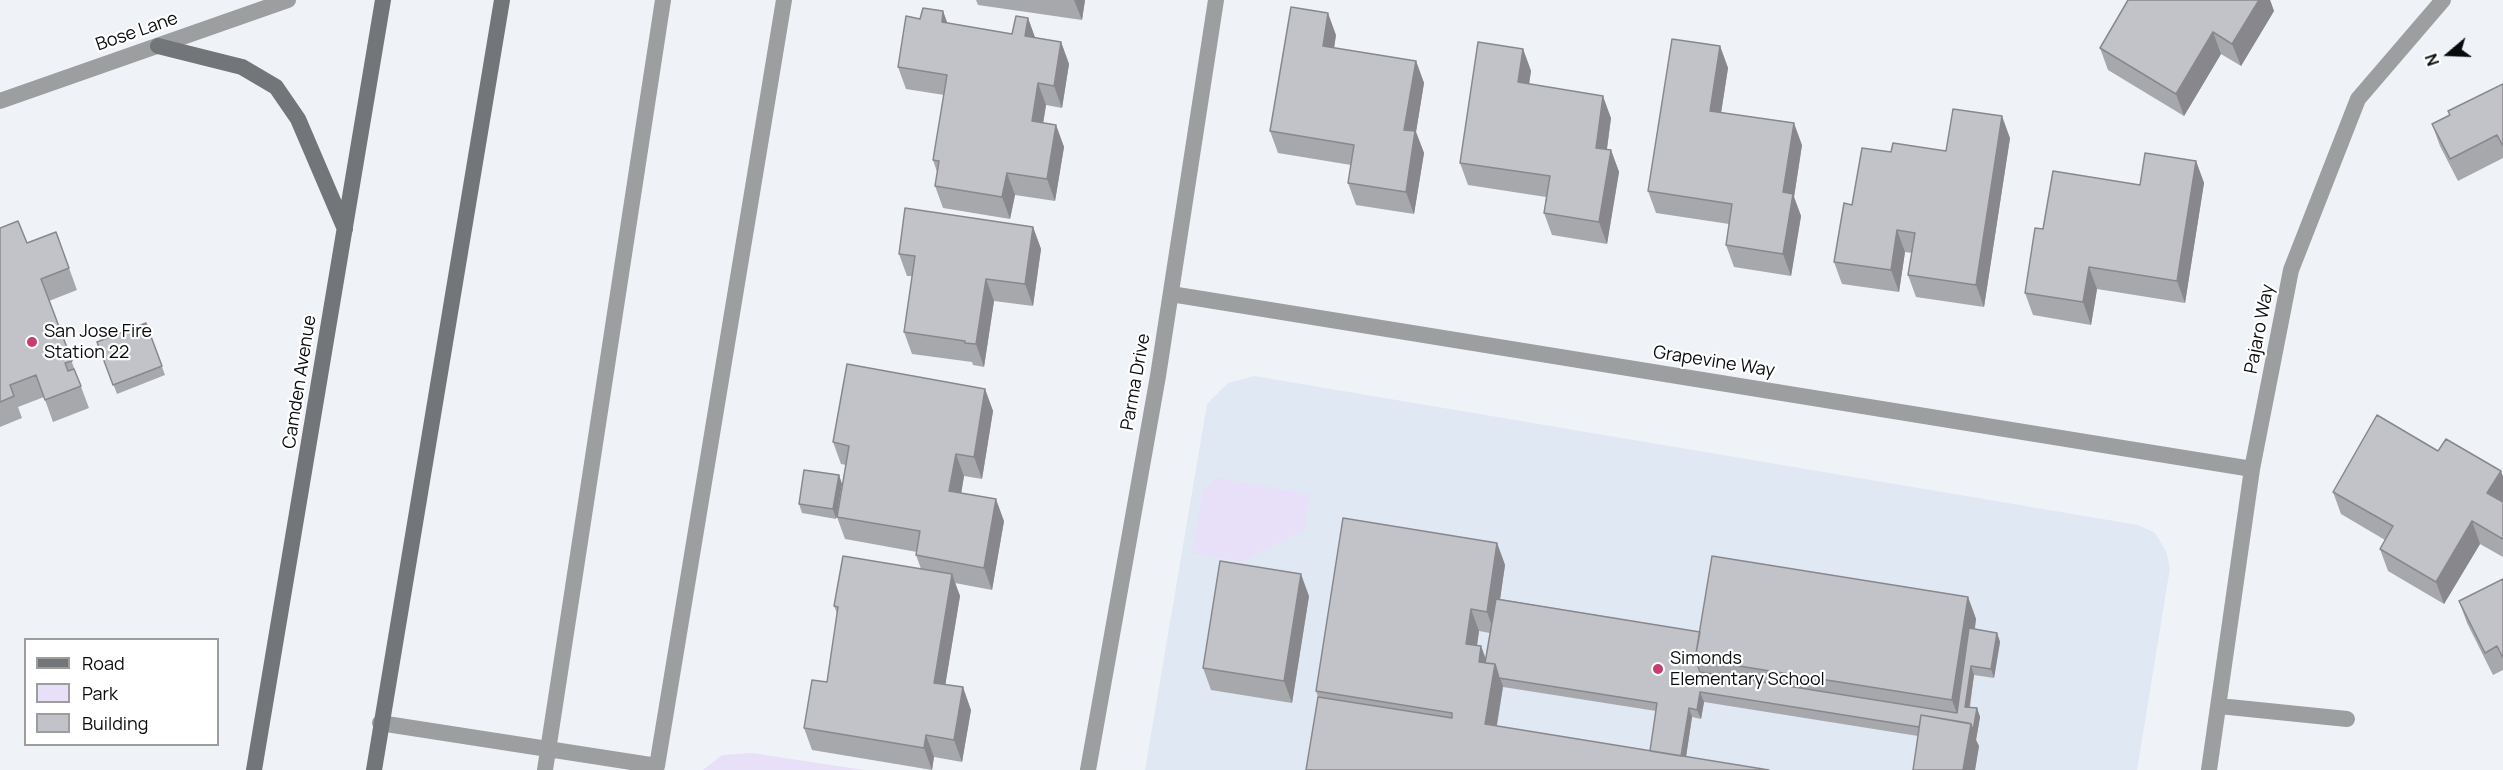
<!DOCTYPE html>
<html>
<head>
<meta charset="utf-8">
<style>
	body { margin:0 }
	#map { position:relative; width:2503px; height:770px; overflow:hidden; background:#eff3f8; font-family:Manrope,sans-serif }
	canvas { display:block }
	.legend { position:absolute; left:24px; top:638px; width:195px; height:108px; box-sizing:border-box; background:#fff; border:2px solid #9d9d9e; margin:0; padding:8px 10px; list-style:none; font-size:18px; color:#0a0b0d }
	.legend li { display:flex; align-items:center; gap:12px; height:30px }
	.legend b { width:30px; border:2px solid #9d9d9e }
	.north { position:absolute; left:2419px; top:24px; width:60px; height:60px; -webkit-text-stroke:4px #fff; paint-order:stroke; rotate:251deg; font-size:16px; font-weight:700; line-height:24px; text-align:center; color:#0a0b0d }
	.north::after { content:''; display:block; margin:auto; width:21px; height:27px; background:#0a0b0d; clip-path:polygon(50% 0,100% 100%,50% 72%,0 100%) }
</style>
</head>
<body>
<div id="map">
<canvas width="2503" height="770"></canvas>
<ul class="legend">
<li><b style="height:8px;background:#727678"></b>Road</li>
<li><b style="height:16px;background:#e7e0f8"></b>Park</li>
<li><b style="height:16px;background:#c2c3c8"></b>Building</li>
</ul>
<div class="north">N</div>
</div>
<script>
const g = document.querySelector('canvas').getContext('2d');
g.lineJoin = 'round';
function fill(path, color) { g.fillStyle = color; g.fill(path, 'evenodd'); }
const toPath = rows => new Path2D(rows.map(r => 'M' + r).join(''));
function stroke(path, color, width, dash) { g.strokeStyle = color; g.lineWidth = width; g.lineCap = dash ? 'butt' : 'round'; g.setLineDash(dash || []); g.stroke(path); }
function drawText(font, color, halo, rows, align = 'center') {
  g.font = font + ' Manrope,sans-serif'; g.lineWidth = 4.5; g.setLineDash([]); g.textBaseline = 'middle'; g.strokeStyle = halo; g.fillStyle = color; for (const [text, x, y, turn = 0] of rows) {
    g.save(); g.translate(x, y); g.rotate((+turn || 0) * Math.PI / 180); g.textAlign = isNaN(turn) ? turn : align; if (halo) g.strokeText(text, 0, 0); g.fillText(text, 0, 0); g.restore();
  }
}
fill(toPath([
	[1254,376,2138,525,2155,533,2166,551,2170,568,2137,770,1145,770,1207,404,1228,383]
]), '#e0e8f3');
fill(toPath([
	[1217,478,1310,494,1304,530,1241,562,1192,553,1203,490],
	[752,753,864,770,703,770,722,755]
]), '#e7e0f8');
stroke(toPath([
	[380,723,657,766,784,0],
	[545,770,663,0]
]), '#9c9e9f', 16);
stroke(toPath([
	[0,101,288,0],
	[1171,294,2252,469],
	[2219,706,2347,719],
	[1088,770,1158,376,1216,0],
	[2209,770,2252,469,2291,270,2358,99,2443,0]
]), '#9c9e9f', 16);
stroke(toPath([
	[158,46,242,67,276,87,298,119,345,229],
	[254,770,383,0],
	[374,770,502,0]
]), '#727678', 16);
fill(toPath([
	[976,0,1085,0,1082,20,978,5],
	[2128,0,2270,0,2274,11,2241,66,2221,54,2184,116,2108,70,2100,48],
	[943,11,947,23,1012,34,1028,18,1035,38,1061,42,1069,64,1062,108,1046,105,1043,123,1056,125,1064,147,1055,201,1015,195,1010,219,943,208,935,186,937,172,933,160,944,95,906,89,898,67,920,19],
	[1336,35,1334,48,1416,61,1424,83,1416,132,1424,153,1414,214,1356,205,1348,183,1351,165,1278,153,1270,131],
	[1720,46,1728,68,1721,112,1802,145,1794,197,1801,216,1791,276,1734,267,1726,245,1729,224,1656,213,1648,191],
	[1523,49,1531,71,1529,84,1611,118,1607,149,1611,150,1619,172,1607,244,1552,235,1544,213,1546,197,1468,185,1460,163],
	[2503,84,2503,158,2458,181,2440,146,2432,124,2449,115,2448,111],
	[2010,138,1984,307,1916,297,1908,275,1912,253,1905,252,1899,292,1842,284,1834,262,1852,205,1891,152,1946,151],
	[2196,161,2204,183,2185,303,2097,289,2091,325,2033,315,2025,293,2043,229],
	[1033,227,1041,249,1033,306,994,301,984,367,973,365,972,362,912,354,904,332,912,276,907,276,899,254],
	[0,228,27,243,56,232,77,290,49,301,89,408,53,422,44,397,18,407,22,418,0,427],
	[146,323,165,375,117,394,97,342],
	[985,389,993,411,982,479,964,476,961,493,1004,521,992,590,955,583,960,596,945,685,971,710,962,762,934,757,932,770,812,750,804,728,827,682,837,613,834,606,921,569,916,555,917,552,845,539,837,517,846,465,841,464,833,442],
	[2438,451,2501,471,2503,477,2503,557,2480,544,2444,604,2388,571,2380,549,2385,540,2341,514,2333,492],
	[839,475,842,484,836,519,802,513,799,504],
	[1343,518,1497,543,1505,565,1500,599,1700,632,1712,556,1968,597,1976,619,1975,629,1997,633,2000,642,1994,678,1974,675,1970,707,1977,708,1980,717,1976,740,1979,746,1975,770,1913,770,1918,736,1704,702,1701,719,1692,717,1686,757,1769,770,1306,770,1318,697,1316,691],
	[1479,631,1490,633,1486,659,1481,646,1477,646],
	[1503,687,1656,711,1650,751,1497,726],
	[2503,579,2503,670,2493,675,2467,623,2459,601],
	[1309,596,1292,703,1211,690,1203,668]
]), '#a7a8ac');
fill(toPath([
	[1074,0,1085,0,1082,20],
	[2259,0,2270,0,2274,11,2241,66,2232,44],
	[943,11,951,33,942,22],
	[1328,13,1336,35,1331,68,1323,46],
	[1028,18,1036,40,1025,36],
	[2213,32,2221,54,2184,116,2176,94],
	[1061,42,1069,64,1062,108,1054,86],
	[1720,46,1728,68,1718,133,1710,111],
	[1523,49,1531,71,1526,104,1518,82],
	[1416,61,1424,83,1416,132,1424,153,1414,214,1406,192,1404,130],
	[1038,83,1046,105,1040,143,1032,121],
	[1603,96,1611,118,1604,170,1596,148],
	[2002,116,2010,138,1984,307,1976,285],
	[1794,123,1802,145,1794,197,1801,216,1791,276,1783,254,1783,192],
	[1056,125,1064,147,1055,201,1047,179],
	[1611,150,1619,172,1607,244,1599,222],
	[2196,161,2204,183,2185,303,2177,281],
	[1007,173,1015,195,1010,219,1002,197],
	[1033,227,1041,249,1033,306,1025,284],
	[1897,230,1905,252,1899,292,1891,270],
	[2089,267,2097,289,2091,325,2083,302],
	[986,279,994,301,984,367,976,344],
	[985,389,993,411,982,479,974,457],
	[956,454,964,476,958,513,949,491],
	[2501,471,2503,477,2503,503,2487,493],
	[839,475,842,484,836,519,833,509],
	[996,499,1004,521,992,590,984,568],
	[2472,521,2480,544,2444,604,2436,582],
	[1497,543,1505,565,1495,634,1487,612],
	[952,574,960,596,942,705,934,683],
	[1301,574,1309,596,1292,703,1284,681],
	[1968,597,1976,619,1960,722,1952,700],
	[1471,609,1479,631,1474,666,1466,644],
	[1997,633,2000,642,1994,678,1991,669],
	[1481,646,1489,669,1479,662],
	[1495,664,1503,686,1493,747,1485,724],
	[1971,666,1974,675,1968,716,1965,707],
	[963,687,971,710,962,762,954,740],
	[1700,692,1704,702,1701,719,1697,710],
	[1689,708,1692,717,1684,770,1680,768],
	[1977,708,1980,717,1976,740,1979,746,1975,770,1963,770,1971,724],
	[926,735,934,757,932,770,924,748]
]), '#88888c');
const building = toPath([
	[2128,0,2259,0,2232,44,2213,32,2176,94,2100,48,2128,0],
	[1291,7,1328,13,1323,46,1416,61,1404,130,1415,131,1406,192,1348,183,1354,145,1270,131,1291,7],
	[923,8,943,11,942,22,1012,34,1016,16,1028,18,1025,36,1061,42,1054,86,1038,83,1032,121,1056,125,1047,179,1007,173,1002,197,935,186,939,161,933,160,947,75,898,67,906,16,920,19,923,8],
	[1672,39,1720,46,1710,111,1794,123,1783,192,1793,194,1783,254,1726,245,1732,204,1648,191,1672,39],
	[1478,42,1523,49,1518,82,1603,96,1596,148,1611,150,1599,222,1544,213,1550,176,1460,163,1478,42],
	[2503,84,2503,146,2497,135,2450,159,2432,124,2450,115,2448,111,2503,84],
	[1953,109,2002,116,1976,285,1908,275,1915,233,1897,230,1891,270,1834,262,1844,203,1852,205,1862,148,1891,152,1893,143,1946,151,1953,109],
	[2145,153,2196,161,2177,281,2089,267,2083,302,2025,293,2035,228,2043,229,2053,171,2140,185,2145,153],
	[905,208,1033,227,1025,284,986,279,976,344,965,343,965,341,904,332,915,256,899,254,905,208],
	[18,221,27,243,56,232,69,268,41,279,72,361,65,363,68,371,74,369,81,386,45,400,36,375,10,385,14,396,0,402,0,228,18,221],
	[146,323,162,366,113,385,97,342,146,323],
	[847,364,985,389,974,457,956,454,949,491,996,499,984,568,916,555,920,531,837,517,849,446,833,442,847,364],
	[2377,415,2438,451,2446,439,2501,471,2487,493,2503,502,2503,539,2472,521,2436,582,2380,549,2393,526,2333,492,2377,415],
	[804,470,839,475,833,509,799,504,804,470],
	[1343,518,1497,543,1487,612,1471,609,1466,644,1481,646,1479,662,1495,664,1485,724,1769,770,1306,770,1318,697,1452,718,1452,713,1316,691,1343,518],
	[843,556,952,574,934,683,963,687,954,740,926,735,924,748,804,728,812,680,827,682,838,607,834,606,843,556],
	[1712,556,1968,597,1952,700,1695,659,1712,556],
	[1220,561,1301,574,1284,681,1203,668,1220,561],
	[2503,579,2503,658,2497,646,2485,653,2459,601,2503,579],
	[1496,599,1700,632,1695,659,1700,672,1957,713,1969,628,1997,633,1991,669,1971,666,1965,707,1977,708,1973,731,1971,724,1968,723,1921,715,1919,727,1700,692,1697,710,1689,708,1681,756,1650,751,1657,703,1499,678,1495,664,1485,663,1496,599],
	[1921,715,1971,724,1963,770,1913,770,1921,715]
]);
fill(building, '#c2c3c8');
stroke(building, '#88888c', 1.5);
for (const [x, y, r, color] of [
	[32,342,6,"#c93d6e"],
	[1658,669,6,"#c93d6e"]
]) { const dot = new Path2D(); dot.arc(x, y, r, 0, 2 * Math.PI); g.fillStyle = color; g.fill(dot); stroke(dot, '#fff', 2); }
drawText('18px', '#0a0b0d', '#fff', [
	["Bose Lane",137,32,-19],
	["Pajaro Way",2260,329,-79],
	["Grapevine Way",1714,362,9],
	["Camden Avenue",300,382,-81],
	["Parma Drive",1136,382,-80]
]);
drawText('18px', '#0a0b0d', '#fff', [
	["San Jose Fire",44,332],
	["Station 22",44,353],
	["Simonds",1670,659],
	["Elementary School",1670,680]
], 'left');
</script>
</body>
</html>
